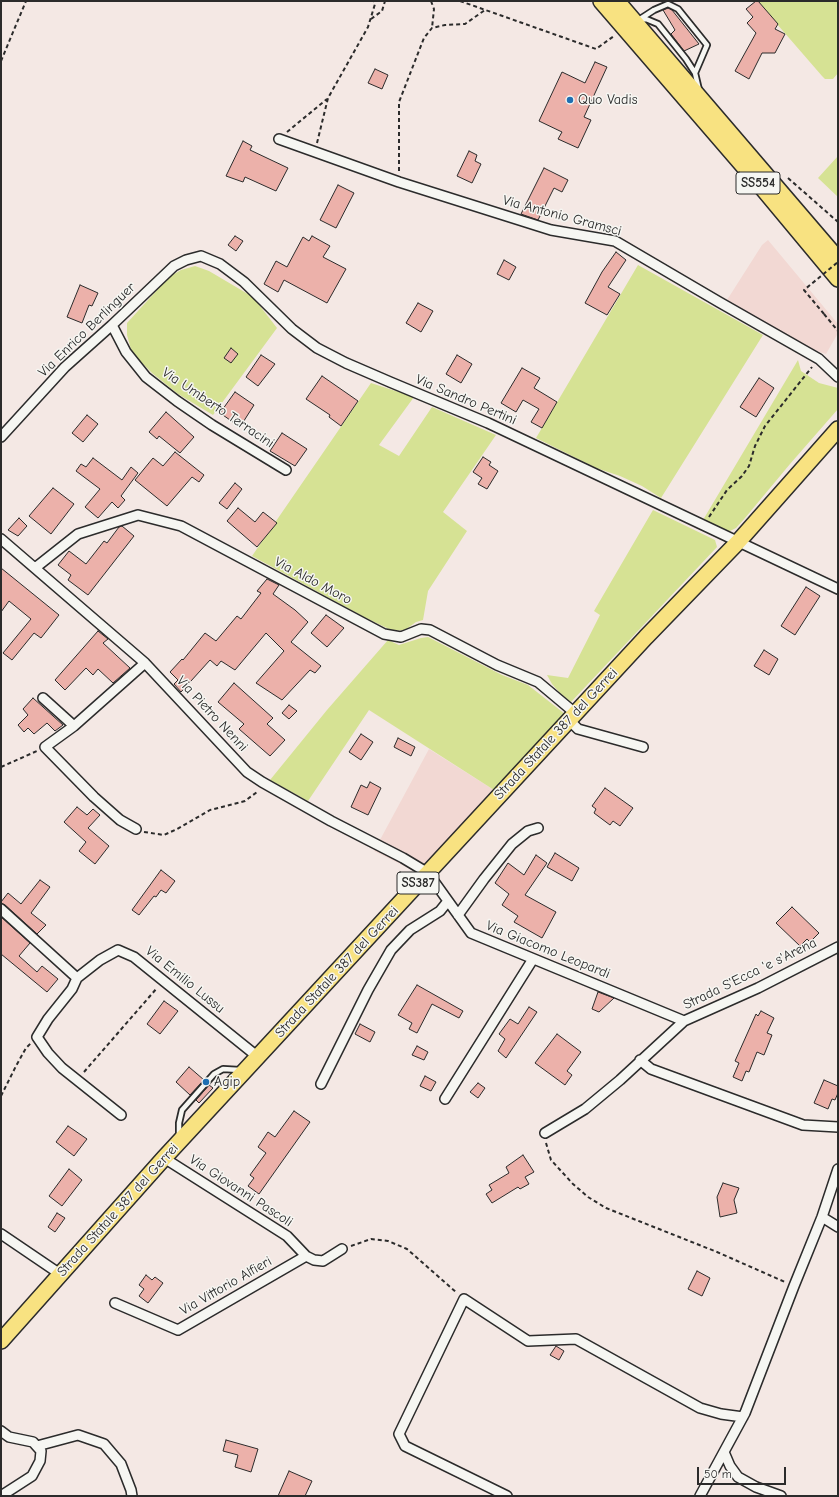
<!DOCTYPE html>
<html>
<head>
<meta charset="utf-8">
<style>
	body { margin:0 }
	#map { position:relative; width:839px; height:1497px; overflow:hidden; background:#f4e8e4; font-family:"Comic Neue",sans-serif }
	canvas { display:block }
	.frame { position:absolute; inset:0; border:2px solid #2b2b2b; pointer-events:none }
	.scale { position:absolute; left:697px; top:1467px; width:89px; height:18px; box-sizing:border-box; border:2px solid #2b2b2b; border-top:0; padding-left:5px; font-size:12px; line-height:14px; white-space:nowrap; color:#2b2b2b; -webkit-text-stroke:3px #f6f6f2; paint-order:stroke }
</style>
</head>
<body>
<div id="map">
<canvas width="839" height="1497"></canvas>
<div class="frame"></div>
<div class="scale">50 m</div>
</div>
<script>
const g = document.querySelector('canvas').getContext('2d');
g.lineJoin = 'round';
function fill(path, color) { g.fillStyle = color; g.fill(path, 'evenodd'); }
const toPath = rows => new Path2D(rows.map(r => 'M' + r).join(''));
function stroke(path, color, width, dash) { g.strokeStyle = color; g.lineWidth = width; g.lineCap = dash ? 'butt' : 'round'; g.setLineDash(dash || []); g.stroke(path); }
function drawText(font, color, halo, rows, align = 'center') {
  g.font = font + ' "Comic Neue",sans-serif'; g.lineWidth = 3; g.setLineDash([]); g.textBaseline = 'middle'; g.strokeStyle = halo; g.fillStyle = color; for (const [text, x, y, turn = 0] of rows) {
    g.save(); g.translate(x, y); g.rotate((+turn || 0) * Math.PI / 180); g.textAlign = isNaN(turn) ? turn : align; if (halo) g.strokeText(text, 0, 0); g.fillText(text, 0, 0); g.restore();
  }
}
fill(toPath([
	[768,240,838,324,838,333,826,354,805,347,727,300,762,245],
	[429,749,494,790,418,873,374,851]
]), '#f2d8d3');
fill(toPath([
	[757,1,838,1,838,73,833,79,825,79,822,76],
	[838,156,838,197,818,178],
	[638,265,763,335,661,498,642,486,620,476,596,468,536,438],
	[195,266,209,271,253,297,277,328,213,415,178,394,152,373,132,353,127,335,127,323,169,277,181,270],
	[798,360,801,371,819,383,838,388,838,409,790,464,745,518,736,528,728,532,724,531,715,525,703,520],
	[371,383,414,397,379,445,399,456,432,407,496,435,443,512,467,531,428,591,423,620,416,622,405,630,393,631,364,617,252,556],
	[653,510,715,540,717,547,571,702,560,693,552,684,547,675,568,678,600,615,594,611],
	[428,637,502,675,528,685,565,714,494,790,369,710,308,801,270,780,327,710,388,640,399,645,421,638]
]), '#d6e294');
const building = toPath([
	[756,1,758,1,778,24,775,29,785,34,775,53,762,53,749,79,735,71,756,33,747,23,753,17,746,9,756,1],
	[668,8,672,10,699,44,684,51,671,34,675,30,663,10,668,8],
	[595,62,607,67,584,117,591,120,578,148,558,139,562,132,539,121,562,72,585,83,595,62],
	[375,69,388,75,382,89,368,83,375,69],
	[243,141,252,146,250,150,288,168,276,191,245,177,243,182,226,176,243,141],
	[469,151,477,155,475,161,481,164,472,183,457,176,469,151],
	[544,168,568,180,562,192,554,188,538,220,521,214,544,168],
	[338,185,354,193,336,228,320,220,338,185],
	[235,236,243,241,236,251,228,245,235,236],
	[312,236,330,246,323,257,346,269,327,303,284,280,278,292,264,284,276,261,287,267,303,237,309,241,312,236],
	[616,252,626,260,608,287,620,294,607,315,585,303,602,272,616,252],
	[504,260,516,267,509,280,497,274,504,260],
	[80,285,98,293,92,306,89,305,82,323,67,317,80,285],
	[418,303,433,311,421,332,406,323,418,303],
	[231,348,238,354,231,363,224,358,231,348],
	[261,355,275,364,258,386,246,377,261,355],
	[457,355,472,364,461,383,446,374,457,355],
	[522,368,540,378,534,388,557,402,542,428,531,422,539,409,523,400,516,412,501,403,522,368],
	[322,376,358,401,341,426,329,417,330,415,306,399,322,376],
	[759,378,774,388,756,417,740,407,759,378],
	[235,392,254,405,240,427,220,413,235,392],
	[166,412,194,437,180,453,159,436,157,439,149,432,166,412],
	[87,415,98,424,83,442,72,433,87,415],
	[282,433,307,449,295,466,270,451,282,433],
	[175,452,204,475,199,482,192,477,167,506,135,480,153,458,163,466,175,452],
	[483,457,491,462,489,465,498,471,487,489,478,484,482,478,473,472,483,457],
	[93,458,122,480,131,467,138,473,121,496,125,500,118,508,112,502,98,518,85,507,100,489,76,471,81,464,86,467,93,458],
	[235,483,242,489,227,509,219,503,235,483],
	[53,488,74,504,51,534,29,516,53,488],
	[238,508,255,522,263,512,277,523,257,547,227,521,238,508],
	[19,518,27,526,18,536,8,530,19,518],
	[122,526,134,536,88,595,68,580,71,575,58,565,69,551,86,564,104,541,107,543,119,527,122,526],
	[1,568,59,615,41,638,34,633,12,660,3,653,31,619,9,601,1,612,1,568],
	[267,579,279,585,273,594,295,610,308,622,291,642,321,666,315,673,310,670,282,700,256,683,284,651,266,633,235,670,221,661,217,666,210,660,181,692,174,684,178,680,170,672,182,659,183,660,205,633,216,641,237,616,241,619,261,593,257,591,267,579],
	[806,587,820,596,795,635,781,626,806,587],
	[326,615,344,628,327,647,311,633,326,615],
	[98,631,108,639,103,643,130,668,113,683,98,669,93,675,86,668,65,690,55,680,98,631],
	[764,650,778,659,769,675,754,666,764,650],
	[234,683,273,718,267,724,285,740,270,756,239,729,244,724,218,702,234,683],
	[33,698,63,725,55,731,47,723,34,734,28,728,24,732,18,725,28,715,23,709,33,698],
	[289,705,297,711,289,719,282,713,289,705],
	[361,734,373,742,361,760,349,752,361,734],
	[398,738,415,747,411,756,394,747,398,738],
	[370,782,381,788,368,815,351,807,361,785,367,788,370,782],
	[605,788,633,808,620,826,613,821,610,825,594,813,596,809,592,806,605,788],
	[77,807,87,815,93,809,100,815,88,828,109,846,95,864,79,851,86,842,64,822,77,807],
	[555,853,579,868,572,881,547,867,555,853],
	[536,855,547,863,525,895,556,912,542,938,514,922,518,916,502,905,509,894,495,883,508,863,524,875,536,855],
	[161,870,175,881,166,893,161,890,156,897,154,896,139,915,132,910,161,870],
	[40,880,50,887,31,913,46,925,37,934,5,905,1,903,1,902,8,893,21,904,40,880],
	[792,907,819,933,810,942,807,939,800,946,776,923,792,907],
	[1,917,30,943,19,956,37,972,42,966,58,979,47,992,1,954,1,917],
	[417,985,463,1011,459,1018,432,1004,417,1033,409,1029,412,1023,398,1015,417,985],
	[598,992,614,998,599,1012,592,1009,598,992],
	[164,1001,178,1011,160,1034,147,1024,164,1001],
	[529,1007,537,1012,506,1058,498,1051,505,1039,499,1034,510,1019,518,1024,529,1007],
	[761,1011,774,1018,767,1033,772,1035,764,1055,757,1052,749,1072,746,1071,742,1081,733,1077,739,1063,735,1061,756,1014,758,1016,761,1011],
	[360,1024,375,1032,370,1042,355,1034,360,1024],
	[557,1034,581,1052,567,1071,572,1075,565,1085,535,1063,557,1034],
	[417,1046,428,1052,424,1060,412,1055,417,1046],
	[189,1067,204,1080,190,1095,176,1082,189,1067],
	[425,1076,436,1082,431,1091,420,1086,425,1076],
	[824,1080,838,1086,838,1093,835,1100,832,1099,828,1109,814,1103,824,1080],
	[478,1083,485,1088,478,1098,470,1092,478,1083],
	[209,1085,213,1088,199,1103,196,1100,209,1085],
	[294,1111,310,1122,259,1194,248,1186,254,1178,250,1175,266,1153,258,1147,268,1132,275,1137,294,1111],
	[68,1126,87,1139,74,1156,56,1142,68,1126],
	[523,1155,534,1172,525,1177,529,1184,520,1189,518,1187,492,1203,486,1194,492,1190,489,1185,509,1173,506,1167,523,1155],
	[69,1169,82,1180,62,1206,49,1196,69,1169],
	[723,1183,739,1188,734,1200,737,1213,720,1217,717,1197,723,1183],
	[57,1213,65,1218,55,1232,48,1227,57,1213],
	[697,1271,710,1278,702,1296,688,1289,697,1271],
	[146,1275,152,1280,155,1277,163,1283,148,1303,139,1296,144,1289,139,1285,146,1275],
	[556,1346,564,1351,559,1360,550,1355,556,1346],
	[226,1440,258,1449,251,1472,235,1467,238,1455,223,1451,226,1440],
	[289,1471,312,1481,305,1496,278,1496,289,1471]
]);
fill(building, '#ecb1aa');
stroke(building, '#2b2b2b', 1);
const service = toPath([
	[639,20,646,19,658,24,686,59,695,73,699,90],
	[637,21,654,10,668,4,678,9,707,45,695,73],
	[179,1136,179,1123,182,1110,214,1074,223,1069,240,1070]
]);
const minor = toPath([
	[279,139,399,182,551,230,615,241,719,302,819,359,838,377],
	[112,325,126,352,146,377,177,401,212,425,286,470],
	[1,437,65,367,112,325,174,266,186,260,201,256,220,264,244,282,292,329,317,348,346,363,390,382,488,423,838,589],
	[1,539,145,663,247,772,262,782,331,821,403,858,428,873,471,933,684,1021],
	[35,568,78,534,138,515,181,526,384,634,401,637,421,629,430,630,497,665,538,682,575,713],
	[43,698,74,726],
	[569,720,578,729,643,747],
	[136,829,120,820,94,797,45,747,74,726,145,663],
	[1,909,77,978,100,960,118,950,134,957,258,1057],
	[458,915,484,879,512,844,528,831,538,828],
	[77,978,72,989,48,1019,37,1037,48,1053,62,1068,121,1115],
	[640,1060,651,1069,803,1125,838,1127],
	[321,1084,368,990,391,950,410,930,440,911,448,901],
	[445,1099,533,959],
	[545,1133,585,1109,620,1080,684,1021,758,988,838,947],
	[164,1158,287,1236,306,1256,314,1260,323,1261,342,1249],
	[822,1217,838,1227],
	[1,1234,60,1274],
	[115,1303,178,1330,306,1256],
	[1,1431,9,1437,33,1442,41,1451,40,1461,32,1476,1,1496],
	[37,1446,78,1435,104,1444,121,1464,131,1490,132,1496],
	[724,1452,730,1466,738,1477,756,1487,781,1496],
	[507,1496,405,1446,399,1434,464,1299,528,1341,576,1339,700,1408,721,1414,743,1417],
	[700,1496,745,1413,794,1286,822,1217,838,1169]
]);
const primary = toPath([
	[601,1,764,190,838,279],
	[617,1,838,259],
	[1,1341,164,1158,646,637,738,542,838,429]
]);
stroke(service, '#2b2b2b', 8);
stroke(minor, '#2b2b2b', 12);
stroke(primary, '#2b2b2b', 18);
stroke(toPath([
	[431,1,434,9,432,28],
	[460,1,596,49,614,36],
	[371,19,382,11,385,1],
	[1,61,26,1],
	[287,132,327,99],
	[317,143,328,98,368,27,375,4,374,1],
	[399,171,399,102,424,38,432,28,445,25,465,24,485,10],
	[788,178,838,222],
	[824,314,838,331],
	[709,517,727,490,742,476,749,466,755,446,765,426,812,367],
	[1,767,37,751],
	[144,832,164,835,177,829,210,810,245,801,257,792],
	[84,1072,157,988],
	[1,1096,16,1066,26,1048,31,1043],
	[546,1143,551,1160,573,1184,588,1197,606,1208,717,1252,785,1282],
	[351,1246,371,1239,388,1241,407,1249,457,1293]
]), '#2b2b2b', 2, [4, 3]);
stroke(service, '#f6f6f2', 4.5);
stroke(minor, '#f6f6f2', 9);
stroke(primary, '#f8e281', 15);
stroke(toPath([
	[824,314,804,290,838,262]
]), '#2b2b2b', 2, [4, 3]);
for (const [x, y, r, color] of [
	[570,100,4,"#1f6fb2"],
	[206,1082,4,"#1f6fb2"]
]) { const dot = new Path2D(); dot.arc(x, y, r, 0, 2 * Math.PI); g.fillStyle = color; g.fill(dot); stroke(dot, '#f6f6f2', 1.5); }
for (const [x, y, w] of [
	[758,183,44],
	[418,883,42]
]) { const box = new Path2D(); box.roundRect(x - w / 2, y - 11, w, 22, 3); g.fillStyle = '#f6f6f2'; g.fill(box); stroke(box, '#2b2b2b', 1); }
drawText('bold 13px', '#2b2b2b', null, [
	["SS554",758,183],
	["SS387",418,883]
]);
drawText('14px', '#2b2b2b', '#f6f6f2', [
	["Quo Vadis",578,100],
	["Agip",214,1082]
], 'left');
drawText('14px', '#2b2b2b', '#f6f6f2', [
	["Via Antonio Gramsci",562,216,15],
	["Via Enrico Berlinguer",87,330,-44],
	["Via Sandro Pertini",466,400,23],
	["Via Umberto Terracini",218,408,34],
	["Via Aldo Moro",313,581,28],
	["Via Pietro Nenni",212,714,47],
	["Strada Statale 387 del Gerrei",556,734,-47],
	["Via Giacomo Leopardi",548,950,22],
	["Strada Statale 387 del Gerrei",337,972,-47],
	["Strada S'Ecca 'e s'Arena",750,974,-26],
	["Via Emilio Lussu",185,980,39],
	["Via Giovanni Pascoli",241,1191,33],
	["Strada Statale 387 del Gerrei",118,1210,-48],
	["Via Vittorio Alfieri",226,1286,-30]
]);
</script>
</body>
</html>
